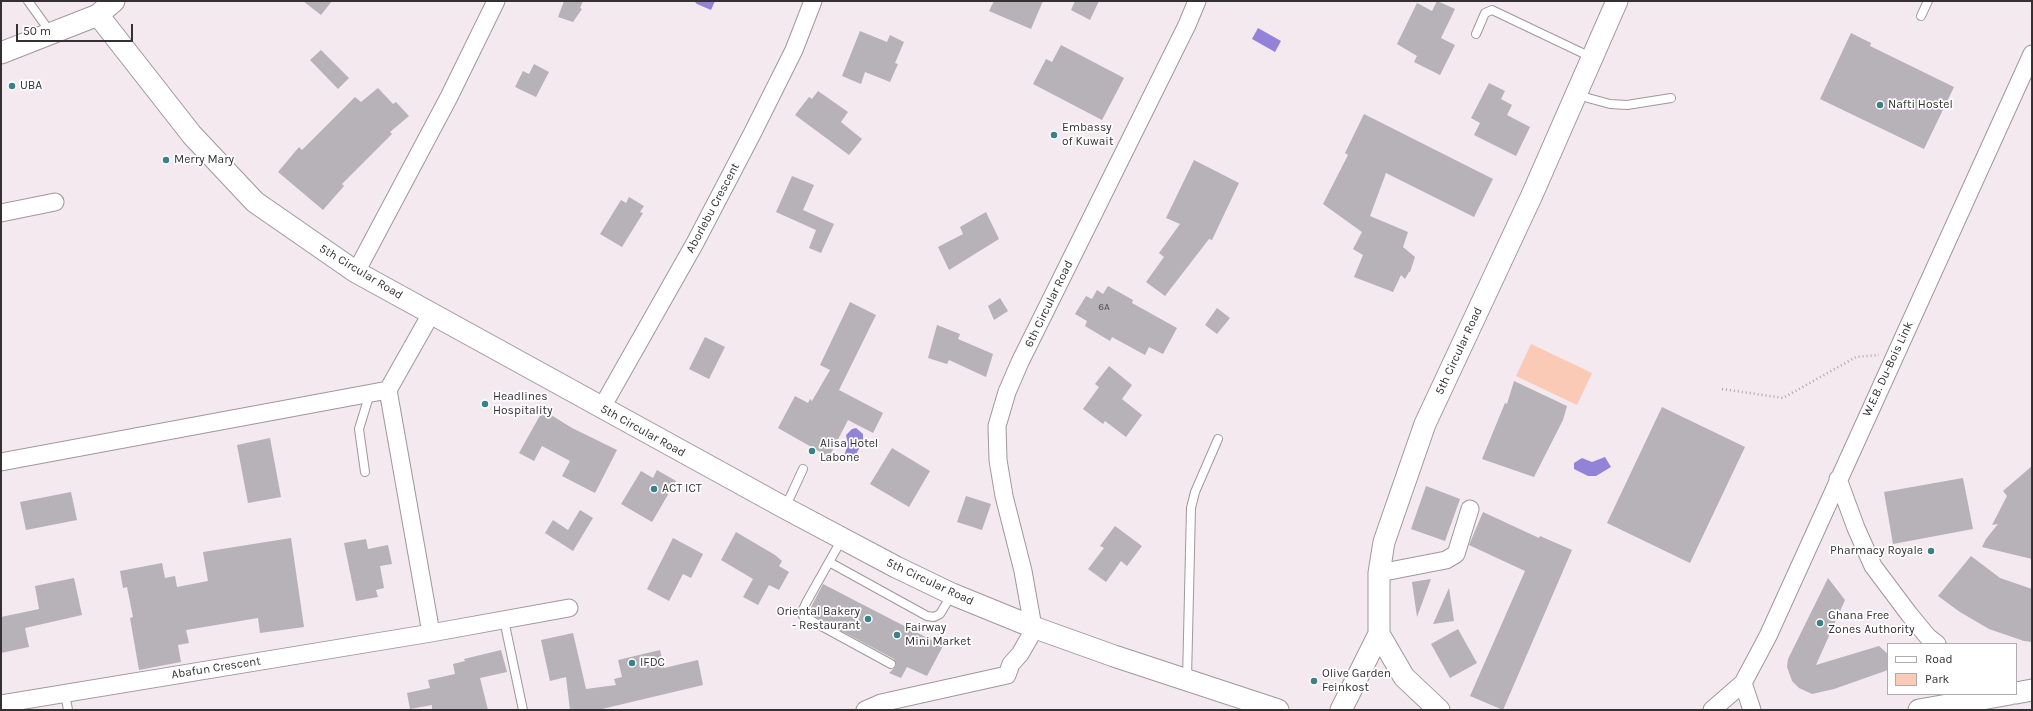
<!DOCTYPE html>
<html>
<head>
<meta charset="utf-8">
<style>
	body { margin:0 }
	#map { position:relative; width:2033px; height:711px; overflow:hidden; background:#f3e9ee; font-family:Karla,sans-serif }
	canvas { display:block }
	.frame { position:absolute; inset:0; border:2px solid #353133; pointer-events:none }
	.legend { position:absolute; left:1887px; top:643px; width:130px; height:52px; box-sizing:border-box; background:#fff; border:1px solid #aeadad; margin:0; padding:5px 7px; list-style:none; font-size:12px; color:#353133 }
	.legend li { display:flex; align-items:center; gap:8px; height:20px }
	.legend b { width:20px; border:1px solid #aeadad }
	.scale { position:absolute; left:16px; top:24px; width:117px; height:18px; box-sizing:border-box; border:2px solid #353133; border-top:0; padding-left:5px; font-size:12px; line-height:14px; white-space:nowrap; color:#353133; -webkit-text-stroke:3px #fff; paint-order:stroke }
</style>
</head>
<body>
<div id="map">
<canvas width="2033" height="711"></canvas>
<div class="frame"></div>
<ul class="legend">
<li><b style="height:5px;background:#fff"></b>Road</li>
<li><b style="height:11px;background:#fbcab7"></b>Park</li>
</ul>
<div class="scale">50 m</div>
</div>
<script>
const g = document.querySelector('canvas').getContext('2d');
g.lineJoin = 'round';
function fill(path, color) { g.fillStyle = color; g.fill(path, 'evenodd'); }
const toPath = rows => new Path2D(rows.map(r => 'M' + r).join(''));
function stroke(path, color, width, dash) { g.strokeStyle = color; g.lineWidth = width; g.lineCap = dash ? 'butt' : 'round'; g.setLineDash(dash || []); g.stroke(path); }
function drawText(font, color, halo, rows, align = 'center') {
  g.font = font + ' Karla,sans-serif'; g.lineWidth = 3.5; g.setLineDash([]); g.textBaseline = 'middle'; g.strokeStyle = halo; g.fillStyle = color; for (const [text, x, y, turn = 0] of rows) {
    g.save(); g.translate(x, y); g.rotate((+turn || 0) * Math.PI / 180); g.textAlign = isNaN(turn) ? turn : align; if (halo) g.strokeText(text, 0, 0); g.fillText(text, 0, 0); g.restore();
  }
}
fill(toPath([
	[1531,344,1592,373,1577,405,1516,376]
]), '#fbcab7');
fill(toPath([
	[694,1,715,1,711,10,697,4],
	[1258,28,1281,41,1275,52,1252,39],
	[856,428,863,434,863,442,856,454,847,458,844,456,848,444,846,435,852,429],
	[1605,457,1611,467,1596,476,1588,476,1574,469,1574,463,1582,458,1592,462]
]), '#9283d8');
fill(toPath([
	[303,1,332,1,321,15],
	[564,1,583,1,580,8,582,9,573,22,558,17],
	[994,1,1043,1,1031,29,989,11],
	[1075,1,1099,1,1090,20,1071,10],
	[1437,1,1455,9,1441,38,1455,45,1440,75,1414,62,1417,56,1397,44,1417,3,1432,11],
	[860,31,887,42,890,35,904,42,895,63,898,64,890,82,865,72,861,84,842,76],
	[1851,33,1871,43,1870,46,1954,87,1924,149,1820,99],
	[1061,45,1124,78,1102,120,1033,84,1046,59,1052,62],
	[321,50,349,78,338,89,310,60],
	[534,64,549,72,536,97,515,87,523,71,529,74],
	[1489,83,1505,91,1501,99,1512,105,1507,115,1530,127,1516,156,1474,135,1480,123,1471,118],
	[378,88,393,104,396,102,409,116,390,132,392,134,342,184,344,186,323,210,278,172,299,147,302,150,355,97,361,102],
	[818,91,848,112,841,122,862,139,849,155,795,115,809,97,812,99],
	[1364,114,1493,179,1474,217,1386,173,1370,216,1408,232,1403,247,1415,257,1410,272,1409,272,1405,279,1401,275,1393,292,1354,277,1363,255,1353,249,1362,232,1323,204,1348,155,1345,153],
	[1194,160,1239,183,1212,240,1209,239,1165,296,1146,282,1164,257,1159,253,1180,224,1166,218],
	[792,176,814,185,803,210,834,224,821,253,809,248,816,230,776,212],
	[629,197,644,206,640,212,643,213,622,247,600,234,621,200,626,203],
	[986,212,999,239,949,270,938,247,963,234,960,227],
	[1108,286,1133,300,1132,303,1177,328,1163,354,1149,347,1145,355,1112,337,1110,341,1085,326,1087,321,1075,314,1086,296,1092,299,1097,290,1103,294],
	[1000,298,1008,311,994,320,988,306],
	[850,302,876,315,839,390,883,413,873,433,848,420,829,457,778,428,795,396,808,403,810,399,812,401,830,370,820,365],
	[1217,308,1230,318,1217,334,1205,325],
	[937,325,960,334,958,339,993,354,986,377,949,360,947,364,928,358],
	[705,337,725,347,709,379,689,369],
	[1109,366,1132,385,1122,399,1142,415,1126,437,1105,421,1103,424,1083,409,1099,387,1095,384],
	[1514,381,1567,406,1563,420,1534,477,1482,459,1505,403,1507,404],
	[1662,407,1745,447,1690,563,1607,523],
	[543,410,572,428,617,450,595,493,562,476,570,461,542,446,534,461,519,453],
	[270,438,281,497,248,503,237,445],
	[892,448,930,471,909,507,870,484],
	[2032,466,2032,559,1982,547,1986,539,1998,524,1992,525,2007,496,2003,491],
	[657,470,676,481,652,522,621,504,641,471,653,478],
	[1963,478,1973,529,1893,544,1884,492],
	[1426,486,1460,499,1445,541,1411,529],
	[71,492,77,520,26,530,20,502],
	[966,496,991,504,982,530,957,522],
	[580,510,593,518,573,551,545,533,553,520,568,530],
	[1483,512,1539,538,1540,536,1572,550,1503,710,1470,696,1525,571,1469,545],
	[1115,526,1142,546,1127,566,1121,561,1106,582,1088,569,1104,548,1100,546],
	[736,532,775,555,782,561,779,566,789,572,779,590,769,585,758,605,743,597,753,579,721,560],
	[291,538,304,627,260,633,258,618,186,630,189,643,178,645,181,662,139,670,130,618,133,617,127,587,123,588,120,571,162,563,165,578,175,576,177,587,208,581,203,552],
	[673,538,703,554,691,578,683,574,669,601,647,589],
	[366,539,368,549,388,545,392,564,380,566,384,588,376,590,378,597,356,601,344,543],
	[1971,556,2000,578,2032,589,2032,642,2024,641,1989,629,1960,612,1938,596],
	[74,578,82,615,25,628,29,647,1,653,1,617,39,609,35,586],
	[1828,578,1845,600,1816,665,1879,646,1888,654,1888,670,1834,689,1812,694,1799,688,1792,681,1787,667,1788,659],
	[1431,579,1417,617,1412,582],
	[823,584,943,646,927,676,907,667,901,678,889,673,896,666,894,659,808,613],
	[1449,588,1454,621,1433,624],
	[1458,629,1477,663,1450,678,1431,644],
	[573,633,586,689,616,685,614,679,622,677,618,660,660,650,664,668,698,660,703,685,602,709,603,710,570,710,566,677,550,681,541,640],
	[501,650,507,672,480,678,488,710,432,710,432,705,410,709,407,693,430,688,428,680,455,674,453,664,465,661,464,659]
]), '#b7b1b8');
const service = toPath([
	[28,1,51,33],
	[1921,16,1928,1],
	[1476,34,1485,13,1492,10,1593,58],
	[1577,95,1610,104,1627,105,1671,98],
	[365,472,359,429,370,393],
	[785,508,803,469],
	[842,539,829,562,927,616,934,617,940,614,952,594],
	[829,562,806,603,802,612,803,616,891,664],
	[504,620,523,710],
	[1187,679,1191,508,1195,492,1218,439],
	[65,693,68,710]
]);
const minor = toPath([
	[1,213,55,202],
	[356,272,449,97,496,1],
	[431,314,388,390,431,633],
	[601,409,695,243,752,134,794,50,813,1],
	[1,462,388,390],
	[1838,479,1856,528,1873,566,1909,614,1928,637,1937,644],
	[1379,573,1446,560,1456,554,1470,509],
	[1033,627,1023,571,1004,496,998,460,997,426,1007,392,1020,362,1187,25,1197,1],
	[1743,683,1752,710],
	[1,704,431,633,569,608],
	[865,710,881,703,1007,675,1011,664,1020,654,1035,628],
	[1712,710,1743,683,1768,636,2032,54]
]);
const tertiary = toPath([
	[98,15,192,135,255,202,356,272,785,508,896,567,952,594,1033,627,1114,656,1278,710],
	[1,53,98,15,114,1],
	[1379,634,1404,677,1439,710],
	[2016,693,2032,690],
	[1341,710,1379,634,1379,573,1384,542,1425,424,1532,195,1617,1],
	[1919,710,2010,694]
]);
stroke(service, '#a0979b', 10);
stroke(minor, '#a0979b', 19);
stroke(tertiary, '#a0979b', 23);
stroke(toPath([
	[1722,389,1783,398,1856,357,1879,355]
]), '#afa7ab', 2.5, [1, 3]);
stroke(service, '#fff', 8);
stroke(minor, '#fff', 17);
stroke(tertiary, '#fff', 21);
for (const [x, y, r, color] of [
	[12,86,4,"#3a818a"],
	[1880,105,4,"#3a818a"],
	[1054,135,4,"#3a818a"],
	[166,160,4,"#3a818a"],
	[485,404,4,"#3a818a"],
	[812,451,4,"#3a818a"],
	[654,489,4,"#3a818a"],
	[1931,551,4,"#3a818a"],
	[868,619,4,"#3a818a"],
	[1820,623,4,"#3a818a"],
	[897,635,4,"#3a818a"],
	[632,663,4,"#3a818a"],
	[1314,681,4,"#3a818a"]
]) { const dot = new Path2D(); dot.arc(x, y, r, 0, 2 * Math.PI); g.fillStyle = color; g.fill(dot); stroke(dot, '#fff', 1.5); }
drawText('10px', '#565154', null, [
	["6A",1104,307]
]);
drawText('12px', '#353133', '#fff', [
	["UBA",20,86],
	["Nafti Hostel",1888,105],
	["Embassy",1062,128],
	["of Kuwait",1062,142],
	["Merry Mary",174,160],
	["Headlines",493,397],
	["Hospitality",493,411],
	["Alisa Hotel",820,444],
	["Labone",820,458],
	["ACT ICT",662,489],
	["Pharmacy Royale",1923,551,"right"],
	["Oriental Bakery",860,612,"right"],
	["- Restaurant",860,626,"right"],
	["Ghana Free",1828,616],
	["Zones Authority",1828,630],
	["Fairway",905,628],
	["Mini Market",905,642],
	["IFDC",640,663],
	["Olive Garden",1322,674],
	["Feinkost",1322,688]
], 'left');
drawText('12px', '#353133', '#fff', [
	["Aborlebu Crescent",713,208,-62],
	["5th Circular Road",361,272,31],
	["6th Circular Road",1049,304,-64],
	["5th Circular Road",1459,351,-65],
	["W.E.B. Du-Bois Link",1888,369,-65],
	["5th Circular Road",643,431,29],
	["5th Circular Road",930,582,25],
	["Abafun Crescent",216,668,-9]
]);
</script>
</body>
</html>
